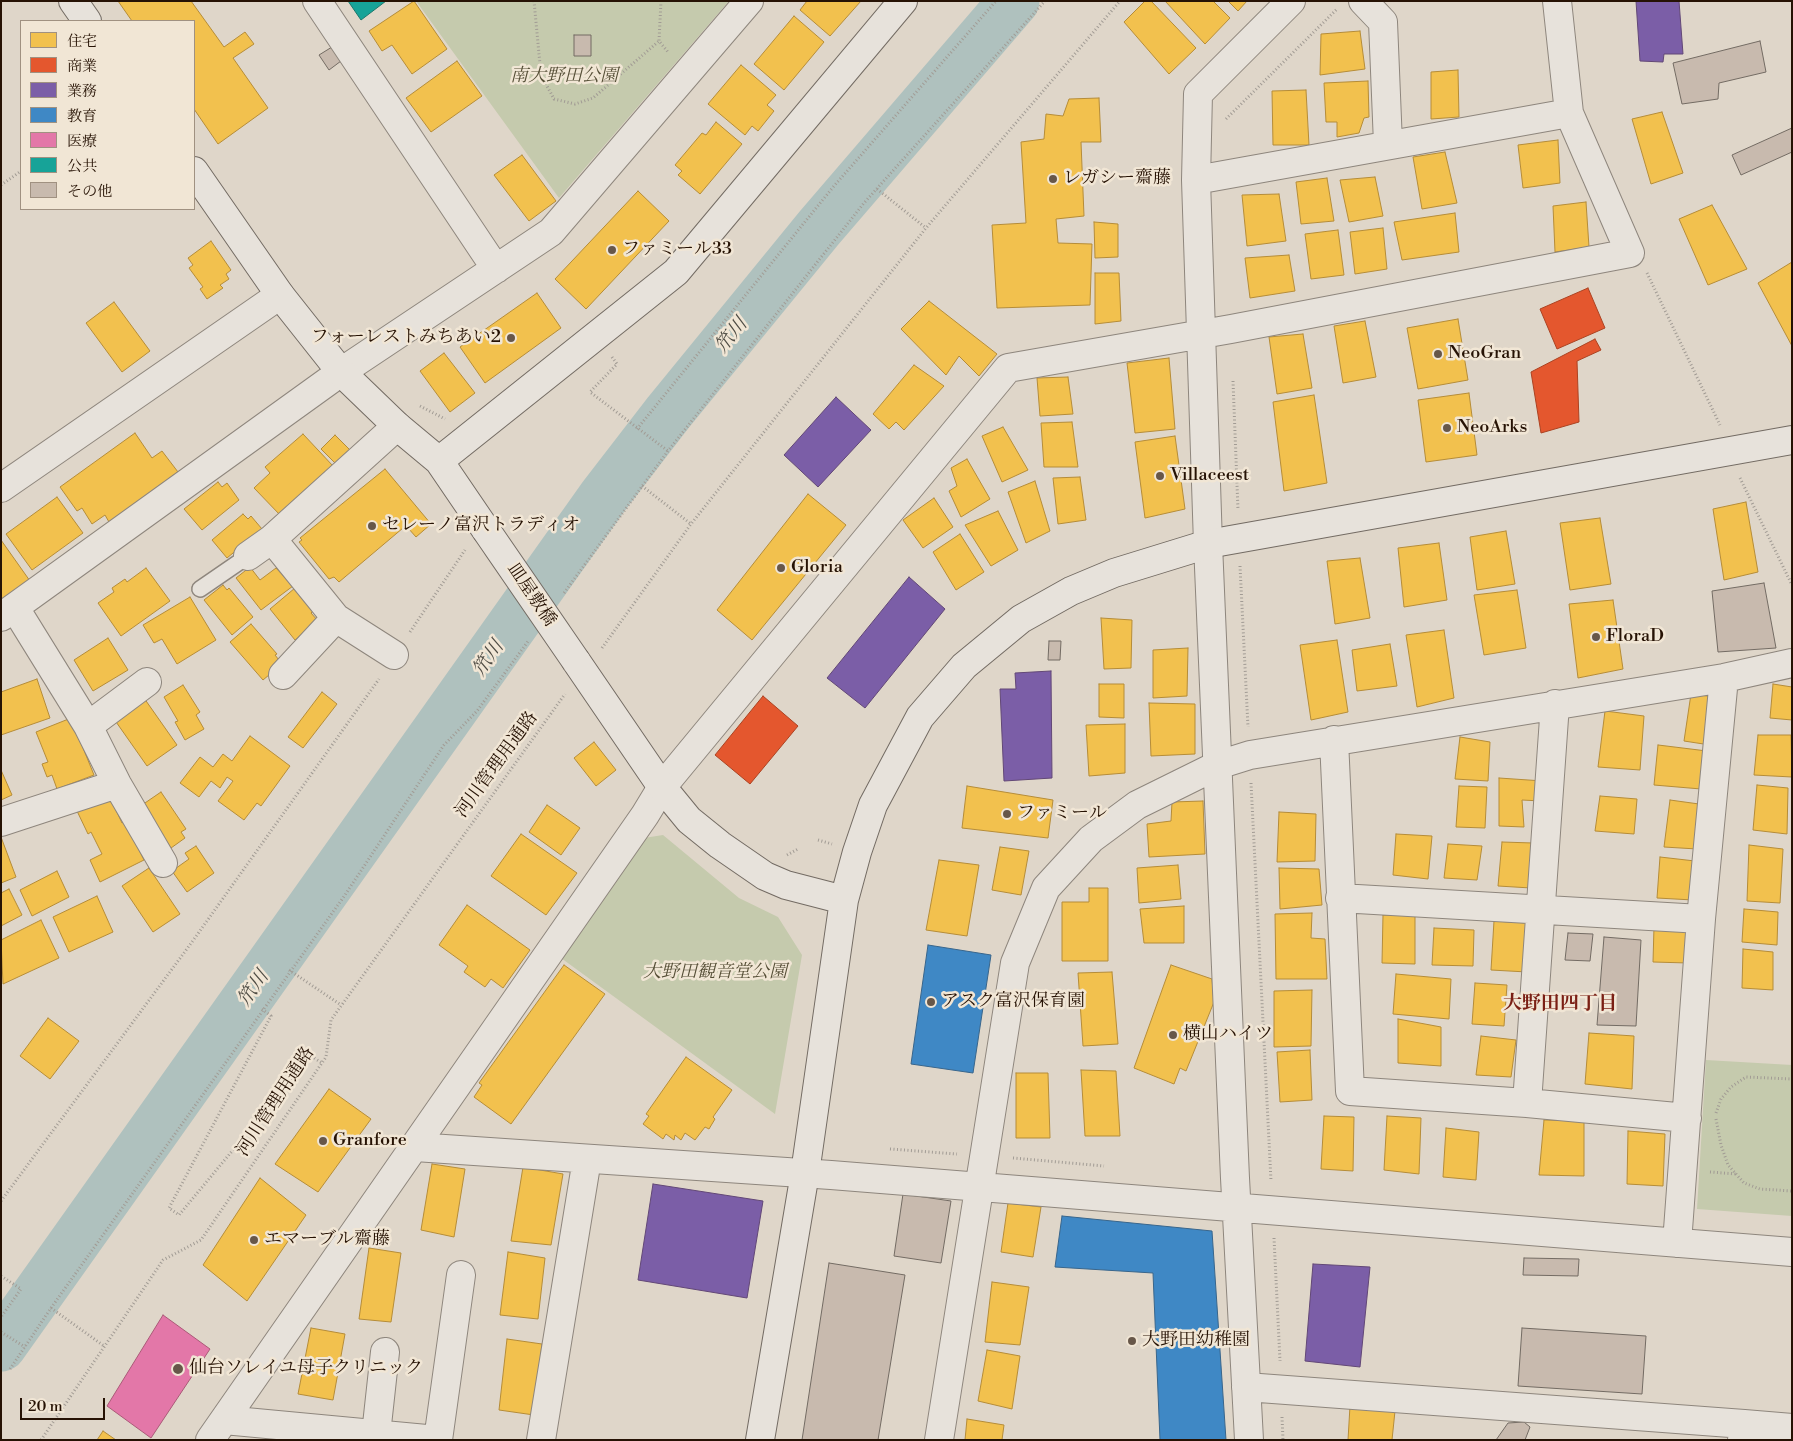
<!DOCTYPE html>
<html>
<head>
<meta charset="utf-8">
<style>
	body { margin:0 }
	#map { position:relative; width:1793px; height:1441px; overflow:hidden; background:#dfd6c9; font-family:"Libre Bodoni","Noto Serif JP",serif }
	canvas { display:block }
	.frame { position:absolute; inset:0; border:2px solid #261204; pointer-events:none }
	.legend { position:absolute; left:20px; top:20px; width:175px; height:190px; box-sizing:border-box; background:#f1e6d5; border:1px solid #a09181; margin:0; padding:6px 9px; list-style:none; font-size:15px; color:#261204 }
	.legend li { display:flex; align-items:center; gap:10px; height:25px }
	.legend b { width:25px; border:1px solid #a09181 }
	.scale { position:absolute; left:20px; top:1398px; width:85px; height:22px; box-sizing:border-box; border:2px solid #261204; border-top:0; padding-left:6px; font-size:15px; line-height:18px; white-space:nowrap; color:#261204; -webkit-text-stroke:4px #f1e6d5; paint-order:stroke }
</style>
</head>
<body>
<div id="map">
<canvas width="1793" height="1441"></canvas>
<div class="frame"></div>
<ul class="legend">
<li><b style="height:14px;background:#f2c14e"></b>住宅</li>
<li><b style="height:14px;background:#e4572e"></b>商業</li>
<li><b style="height:14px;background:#7b5ea7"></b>業務</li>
<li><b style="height:14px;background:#3f88c5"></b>教育</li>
<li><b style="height:14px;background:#e377a8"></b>医療</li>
<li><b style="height:14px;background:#17a398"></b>公共</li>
<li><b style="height:14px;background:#c8baae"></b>その他</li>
</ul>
<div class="scale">20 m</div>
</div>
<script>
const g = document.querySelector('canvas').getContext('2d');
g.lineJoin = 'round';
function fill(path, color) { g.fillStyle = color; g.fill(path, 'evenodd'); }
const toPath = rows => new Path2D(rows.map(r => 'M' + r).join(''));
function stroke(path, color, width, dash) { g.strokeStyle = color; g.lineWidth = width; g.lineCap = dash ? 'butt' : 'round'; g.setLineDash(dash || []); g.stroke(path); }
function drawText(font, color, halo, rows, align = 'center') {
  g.font = font + ' "Libre Bodoni","Noto Serif JP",serif'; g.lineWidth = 5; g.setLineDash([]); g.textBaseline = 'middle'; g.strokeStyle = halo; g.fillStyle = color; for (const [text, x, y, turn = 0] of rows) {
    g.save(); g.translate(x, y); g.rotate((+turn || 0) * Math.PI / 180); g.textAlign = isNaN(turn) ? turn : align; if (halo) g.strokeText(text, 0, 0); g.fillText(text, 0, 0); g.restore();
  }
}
fill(toPath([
	[416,1,729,1,559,198],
	[663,835,739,898,778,917,802,955,775,1114,561,958,644,838],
	[1706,1060,1792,1065,1792,1216,1697,1209]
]), '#c5caad');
const homes = toPath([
	[118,1,191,1,224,47,245,32,254,44,233,58,268,108,218,144,194,109,194,21,132,21,118,1],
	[414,1,447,49,412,74,392,45,382,51,369,31,414,1],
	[807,1,861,1,830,36,800,10,807,1],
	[1145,1,1151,1,1196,48,1169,74,1124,22,1145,1],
	[1165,1,1213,1,1230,18,1205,44,1165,1],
	[1228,1,1247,1,1238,11,1228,1],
	[794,16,824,42,784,90,754,64,794,16],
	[1360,31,1365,69,1320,75,1321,34,1360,31],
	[457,61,482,96,431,132,406,98,457,61],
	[741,65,776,95,767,105,774,111,758,131,752,126,745,135,708,104,741,65],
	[1458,70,1459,117,1431,119,1431,72,1458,70],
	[1368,81,1369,117,1364,118,1359,133,1337,137,1337,122,1326,122,1324,83,1368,81],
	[1306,90,1309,145,1273,145,1272,91,1306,90],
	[1099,98,1101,142,1081,142,1084,216,1056,219,1058,243,1092,244,1090,305,997,308,992,225,1026,223,1021,142,1044,139,1046,114,1063,116,1069,99,1099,98],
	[1662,112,1683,173,1651,184,1632,119,1662,112],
	[716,122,742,144,700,194,678,175,682,171,675,165,702,133,706,135,716,122],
	[1558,140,1560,183,1523,188,1518,145,1558,140],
	[1445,152,1457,203,1422,209,1413,157,1445,152],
	[522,155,556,201,529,221,494,175,522,155],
	[1375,177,1383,216,1349,222,1340,180,1375,177],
	[1327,178,1334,221,1301,224,1296,182,1327,178],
	[638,191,669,221,586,309,555,279,638,191],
	[1279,194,1286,241,1247,246,1242,195,1279,194],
	[1586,202,1589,247,1555,252,1553,206,1586,202],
	[1712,205,1747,269,1708,285,1679,219,1712,205],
	[1455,213,1459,252,1402,260,1394,222,1455,213],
	[1094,222,1118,224,1118,257,1095,258,1094,222],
	[1383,228,1387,269,1355,274,1350,232,1383,228],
	[1338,230,1344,275,1311,279,1305,234,1338,230],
	[211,241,231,270,226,274,229,279,220,285,223,288,207,299,200,289,203,287,189,268,193,265,188,258,211,241],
	[1289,255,1295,291,1250,298,1245,258,1289,255],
	[1792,262,1792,346,1758,283,1792,262],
	[1095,273,1119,273,1121,321,1095,324,1095,273],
	[537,293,561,328,485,383,460,347,537,293],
	[929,301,997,354,979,376,959,356,946,375,901,329,929,301],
	[114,302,150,351,122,372,86,323,114,302],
	[1458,319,1468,380,1418,389,1407,328,1458,319],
	[1365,321,1376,377,1343,383,1334,326,1365,321],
	[1303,334,1312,388,1277,394,1269,337,1303,334],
	[444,353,475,393,450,412,420,371,444,353],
	[1169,358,1175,429,1135,433,1127,363,1169,358],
	[914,365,944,386,904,430,896,422,889,429,873,414,914,365],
	[1068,377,1073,414,1040,416,1037,378,1068,377],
	[1469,393,1477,455,1426,462,1418,400,1469,393],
	[1314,395,1327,483,1284,491,1273,402,1314,395],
	[1072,422,1078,467,1044,467,1041,423,1072,422],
	[1003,427,1028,470,1002,482,982,436,1003,427],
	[135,433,152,458,162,451,178,472,109,522,105,515,92,524,82,508,77,511,60,487,135,433],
	[303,434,333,466,281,516,254,488,270,473,265,467,303,434],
	[335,435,350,450,336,464,321,449,335,435],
	[1175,436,1185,509,1145,518,1135,442,1175,436],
	[967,459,990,499,961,517,949,491,957,486,951,468,967,459],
	[385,469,431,524,416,537,408,528,405,530,403,528,339,582,334,577,329,579,299,542,302,540,300,538,385,469],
	[1080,477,1086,520,1058,524,1053,478,1080,477],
	[1035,481,1050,531,1026,543,1008,492,1035,481],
	[218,482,222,487,227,483,239,500,202,530,184,509,218,482],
	[808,494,846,525,752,640,717,610,808,494],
	[57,497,83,533,32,570,6,534,57,497],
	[934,498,953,527,923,548,903,520,934,498],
	[1746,502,1758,572,1724,580,1713,509,1746,502],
	[998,511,1018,550,991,566,965,525,998,511],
	[243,514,248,519,251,516,262,529,227,558,212,540,243,514],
	[1600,518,1611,584,1570,590,1560,523,1600,518],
	[1506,531,1515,584,1477,590,1470,537,1506,531],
	[960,534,984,572,956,590,933,552,960,534],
	[1,540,30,581,1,601,1,540],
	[1439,543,1447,600,1404,607,1398,548,1439,543],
	[1360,558,1370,618,1335,624,1327,561,1360,558],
	[250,567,260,580,276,568,293,586,261,610,236,578,250,567],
	[146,568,170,601,121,636,98,603,114,592,112,588,125,579,127,582,146,568],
	[223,585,227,590,229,588,253,617,232,635,204,600,223,585],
	[295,588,314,610,311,613,318,621,295,640,270,609,295,588],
	[1517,590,1526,648,1484,655,1474,595,1517,590],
	[190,597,216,640,177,664,162,639,154,643,143,625,190,597],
	[1613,600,1623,669,1578,678,1569,604,1613,600],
	[1101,618,1132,620,1131,668,1104,669,1101,618],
	[251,624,277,654,275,655,282,664,263,680,230,642,251,624],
	[1444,630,1454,698,1417,707,1406,635,1444,630],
	[108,638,128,670,93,691,74,660,108,638],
	[1337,640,1348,712,1311,720,1300,645,1337,640],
	[1390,644,1397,686,1357,691,1352,650,1390,644],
	[1188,648,1187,696,1153,698,1153,650,1188,648],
	[37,679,50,718,1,735,1,692,37,679],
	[1099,684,1124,684,1124,718,1099,717,1099,684],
	[1773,684,1792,687,1792,720,1770,718,1773,684],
	[183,685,200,712,196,715,204,729,185,740,175,722,178,721,164,697,183,685],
	[322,692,337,704,303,748,288,737,322,692],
	[1691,694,1716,697,1710,745,1684,741,1691,694],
	[144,698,177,745,147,766,114,719,144,698],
	[1149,703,1195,704,1195,754,1151,756,1149,703],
	[1605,711,1644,716,1640,770,1598,767,1605,711],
	[71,718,94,775,57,789,52,775,47,777,42,764,48,762,36,732,71,718],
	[1125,724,1125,773,1089,776,1086,725,1125,724],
	[1758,735,1791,735,1792,777,1754,775,1758,735],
	[250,736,290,766,261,806,257,803,244,820,218,801,233,781,227,777,220,788,211,781,199,797,180,783,200,757,213,767,223,754,232,761,250,736],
	[1460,737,1490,742,1488,781,1455,779,1460,737],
	[594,742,616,770,596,786,574,758,594,742],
	[1658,745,1707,751,1701,789,1654,785,1658,745],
	[1,770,12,795,1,800,1,770],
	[1499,778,1543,781,1541,801,1522,800,1524,827,1499,826,1499,778],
	[1757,785,1788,788,1787,834,1753,830,1757,785],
	[967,786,1053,800,1048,838,962,828,967,786],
	[1459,786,1487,787,1485,828,1456,827,1459,786],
	[161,792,186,829,181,832,185,838,171,848,142,805,161,792],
	[109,795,122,823,125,821,144,860,100,882,90,860,102,854,91,832,88,834,77,811,109,795],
	[1600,796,1637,799,1634,834,1595,831,1600,796],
	[1670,800,1699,804,1697,849,1664,847,1670,800],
	[1203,801,1205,854,1149,857,1147,824,1171,821,1172,802,1203,801],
	[547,805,580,828,561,855,529,832,547,805],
	[1279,812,1316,814,1315,861,1277,862,1279,812],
	[521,834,577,873,546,915,491,876,521,834],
	[1396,834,1432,836,1428,879,1393,875,1396,834],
	[1,837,16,877,1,883,1,837],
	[1502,842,1533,843,1531,888,1498,886,1502,842],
	[1448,844,1482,846,1477,880,1444,878,1448,844],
	[1749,845,1783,849,1780,903,1747,901,1749,845],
	[196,846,214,873,187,892,172,871,189,859,185,853,196,846],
	[1000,847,1029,851,1021,895,992,890,1000,847],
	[1660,857,1695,861,1693,900,1657,898,1660,857],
	[939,860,979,865,967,936,926,930,939,860],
	[1178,865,1181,899,1139,903,1137,868,1178,865],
	[149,868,180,914,153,932,122,886,149,868],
	[1279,868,1319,869,1322,905,1280,909,1279,868],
	[57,871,69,897,32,916,20,890,57,871],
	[1089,888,1108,888,1108,961,1062,961,1062,902,1089,902,1089,888],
	[9,889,22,915,1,926,1,893,9,889],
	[97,896,113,932,69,952,53,917,97,896],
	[467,905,530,950,503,988,491,979,485,987,464,972,468,966,439,945,467,905],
	[1184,906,1184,943,1144,943,1140,909,1184,906],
	[1744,909,1778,912,1777,945,1742,942,1744,909],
	[1312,913,1311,938,1325,939,1327,979,1276,979,1275,914,1312,913],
	[1383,915,1415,915,1415,964,1382,963,1383,915],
	[41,920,59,958,3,984,1,940,41,920],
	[1494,921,1528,923,1527,972,1491,970,1494,921],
	[1654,927,1690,929,1688,963,1653,962,1654,927],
	[1434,928,1474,930,1473,966,1432,965,1434,928],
	[1743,949,1773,952,1773,990,1742,988,1743,949],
	[564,965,605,994,511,1124,474,1097,482,1085,479,1083,564,965],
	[1171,965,1212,979,1214,1002,1186,1071,1180,1068,1174,1084,1134,1068,1171,965],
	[1112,972,1118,1044,1083,1046,1078,973,1112,972],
	[1396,974,1451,979,1449,1019,1393,1014,1396,974],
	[1475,983,1507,985,1504,1026,1472,1024,1475,983],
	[1312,990,1311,1046,1274,1047,1274,991,1312,990],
	[48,1018,79,1041,50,1079,20,1056,48,1018],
	[1398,1019,1441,1027,1441,1066,1398,1063,1398,1019],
	[1589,1033,1634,1036,1632,1089,1585,1084,1589,1033],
	[1481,1036,1516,1040,1511,1077,1476,1075,1481,1036],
	[1310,1050,1312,1100,1280,1102,1277,1052,1310,1050],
	[686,1057,732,1090,713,1117,715,1119,709,1129,705,1127,695,1140,685,1133,681,1140,675,1135,674,1140,666,1134,663,1139,643,1124,649,1116,646,1114,686,1057],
	[1081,1070,1116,1071,1120,1136,1085,1136,1081,1070],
	[1016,1073,1048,1073,1050,1138,1016,1138,1016,1073],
	[329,1089,371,1119,318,1192,275,1164,329,1089],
	[1324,1116,1354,1117,1353,1171,1321,1169,1324,1116],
	[1387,1116,1421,1118,1419,1174,1384,1170,1387,1116],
	[1544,1120,1584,1121,1584,1176,1539,1175,1544,1120],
	[1446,1128,1479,1132,1476,1180,1443,1177,1446,1128],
	[1628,1131,1665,1134,1663,1186,1627,1184,1628,1131],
	[432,1164,465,1169,454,1237,421,1230,432,1164],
	[523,1167,563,1174,551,1245,511,1241,523,1167],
	[260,1178,306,1215,247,1301,203,1265,260,1178],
	[1008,1203,1041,1207,1033,1257,1001,1252,1008,1203],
	[369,1248,401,1253,391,1322,359,1319,369,1248],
	[508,1252,545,1258,538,1319,500,1315,508,1252],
	[992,1282,1029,1287,1020,1345,985,1342,992,1282],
	[311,1328,345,1334,333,1400,298,1394,311,1328],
	[507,1339,542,1344,534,1415,499,1410,507,1339],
	[987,1350,1020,1356,1012,1409,978,1401,987,1350],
	[1350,1406,1395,1411,1392,1440,1348,1440,1350,1406],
	[967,1419,1004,1425,1002,1440,965,1440,967,1419],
	[103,1431,116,1440,97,1440,103,1431]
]);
fill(homes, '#f2c14e');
stroke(homes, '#b58c38', 1);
const shops = toPath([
	[1588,288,1605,328,1557,349,1540,309,1588,288],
	[1595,339,1601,350,1577,361,1579,422,1541,433,1531,372,1595,339],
	[763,696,798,726,750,784,715,755,763,696]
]);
fill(shops, '#e4572e');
stroke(shops, '#ab4221', 1);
const offices = toPath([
	[1636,1,1679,1,1683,54,1664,54,1663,62,1640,61,1636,1],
	[836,397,871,430,818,487,784,455,836,397],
	[909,577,945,609,865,708,827,678,909,577],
	[1051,671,1052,778,1004,781,1000,689,1016,689,1015,673,1051,671],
	[653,1184,763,1201,747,1298,638,1280,653,1184],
	[1313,1264,1370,1267,1360,1367,1305,1361,1313,1264]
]);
fill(offices, '#7b5ea7');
stroke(offices, '#624776', 1);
const schools = toPath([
	[928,945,991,955,973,1073,911,1064,928,945],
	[1062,1216,1212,1231,1226,1440,1160,1440,1153,1273,1055,1267,1062,1216]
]);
fill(schools, '#3f88c5');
stroke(schools, '#38658b', 1);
const health = toPath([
	[163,1315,210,1349,151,1438,107,1406,163,1315]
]);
fill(health, '#e377a8');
stroke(health, '#aa5977', 1);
const public = toPath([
	[348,1,386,1,361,20,348,1]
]);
fill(public, '#17a398');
stroke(public, '#1c786c', 1);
stroke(toPath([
	[1,1346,604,496,668,413,819,228,1014,1]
]), '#afc1be', 51);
const building = toPath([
	[574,35,591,35,591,56,574,56,574,35],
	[1760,41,1766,72,1719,83,1718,99,1682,104,1673,63,1760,41],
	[332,47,341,61,329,70,319,55,332,47],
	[1792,128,1792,152,1741,175,1732,155,1792,128],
	[1764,583,1776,648,1718,652,1712,591,1764,583],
	[1049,641,1061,641,1060,660,1048,660,1049,641],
	[1568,933,1593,934,1590,961,1565,960,1568,933],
	[1604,937,1641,940,1636,1026,1597,1025,1604,937],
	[903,1194,951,1201,941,1263,894,1256,903,1194],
	[1524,1258,1579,1259,1578,1276,1523,1275,1524,1258],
	[829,1263,905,1275,878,1440,802,1440,829,1263],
	[1522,1328,1646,1336,1642,1394,1518,1386,1522,1328],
	[1524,1422,1530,1427,1525,1440,1496,1440,1508,1423,1524,1422]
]);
fill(building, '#c8baae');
stroke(building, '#736b63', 1);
const lane = toPath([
	[200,589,248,556]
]);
const street = toPath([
	[317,1,496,269],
	[1363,1,1383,22,1388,144],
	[1196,180,1569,113],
	[1,488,280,295],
	[248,556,272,539],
	[15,608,88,726,117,784,163,863],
	[1,617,341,372,551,232,749,1],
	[394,655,336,618,272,539,397,426],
	[283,675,336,618],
	[1555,704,1527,1103,1687,1118],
	[88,726,147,682],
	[1334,740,1350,1091,1527,1103],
	[1,822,117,784],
	[1340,898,1701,919],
	[415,1147,831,1175,1792,1252],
	[1677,1243,1701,919,1724,678],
	[1246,1387,1744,1424],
	[224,1420,437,1440],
	[376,1434,385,1352],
	[210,1440,645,815,662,787,1008,368,1231,329,1630,253,1569,113,1557,1],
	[438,1440,461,1275],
	[541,1440,587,1159],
	[939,1440,1015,963,1046,888,1091,839,1137,805,1218,765,1250,755,1724,678,1792,663],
	[1249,1440,1235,1178,1208,544,1196,180,1198,94,1291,1],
	[1742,1440,1744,1424,1792,1428]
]);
const secondary = toPath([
	[73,1,87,21],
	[194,171,280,295,341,372,397,426,439,461,486,530],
	[439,461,676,272,903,1],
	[576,661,662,787,689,820,720,845,765,876,786,885,844,900],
	[760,1440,805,1173,844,900,857,852,873,805,920,717,964,666,1021,619,1071,591,1114,573,1208,544,1792,440]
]);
stroke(lane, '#8e867d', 18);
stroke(street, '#8e867d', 30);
stroke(secondary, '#736b63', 30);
stroke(toPath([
	[534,1,541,75,554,99,575,104,593,98,659,41],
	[661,1,659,41,668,52],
	[1226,119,1337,9],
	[1,185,21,171],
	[877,189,926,228],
	[1647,273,1720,425],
	[612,357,617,364,590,392,668,451],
	[1233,381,1238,510],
	[420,406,445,419],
	[637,429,834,186,996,1],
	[1740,478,1792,585],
	[642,486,691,524],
	[1240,566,1248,727],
	[564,593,668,451,864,203,1045,1],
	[410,632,465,550],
	[602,648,691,524,926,228,1120,1],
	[1251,783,1271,1181],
	[818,840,832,844],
	[787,855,798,849],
	[289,970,341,1005],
	[262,1009,271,1016,169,1208,179,1215,311,1056,322,1063],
	[1716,1113,1721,1099,1731,1087,1746,1077,1792,1079],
	[1716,1119,1721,1145,1728,1165,1744,1183,1760,1189,1792,1191],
	[890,1149,957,1154],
	[1013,1158,1104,1166],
	[1710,1172,1736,1174],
	[1,1201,192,942,379,679],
	[1274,1238,1280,1361],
	[1,1276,21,1289,1,1317],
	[51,1308,345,895,444,745,477,711,529,640],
	[1,1332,25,1347],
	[10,1369,51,1308,104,1346],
	[1282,1417,1283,1440],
	[41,1440,163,1260,201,1240,326,1057,331,1020,565,694]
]), '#a19b94', 3, [1, 2.5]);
stroke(lane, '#e7e2db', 15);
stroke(street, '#e7e2db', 28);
stroke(secondary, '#e7e2db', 28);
const secondaryBridge = toPath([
	[486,530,576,661]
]);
stroke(secondaryBridge, '#736b63', 30, []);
stroke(secondaryBridge, '#e7e2db', 28);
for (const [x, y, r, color] of [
	[1053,179,5,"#675749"],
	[612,250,5,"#675749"],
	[511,338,5,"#675749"],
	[1438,354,5,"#675749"],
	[1447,428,5,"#675749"],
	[1160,476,5,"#675749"],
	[372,526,5,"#675749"],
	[781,568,5,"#675749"],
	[1596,637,5,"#675749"],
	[1007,814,5,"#675749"],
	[931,1002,5,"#675749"],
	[1173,1035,5,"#675749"],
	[323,1141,5,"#675749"],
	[254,1240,5,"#675749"],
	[1132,1341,5,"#675749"],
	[178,1369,6,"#675749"]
]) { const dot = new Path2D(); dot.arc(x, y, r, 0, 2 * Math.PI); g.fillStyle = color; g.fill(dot); stroke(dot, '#f1e6d5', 2); }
drawText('italic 18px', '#564f37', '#f1e6d5', [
	["南大野田公園",564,77],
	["大野田観音堂公園",715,973]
]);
drawText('18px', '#261204', '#f1e6d5', [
	["レガシー齋藤",1063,179],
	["ファミール33",622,250],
	["フォーレストみちあい2",501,338,"right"],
	["NeoGran",1448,354],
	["NeoArks",1457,428],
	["Villaceest",1170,476],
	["セレーノ富沢トラディオ",382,526],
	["Gloria",791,568],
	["FloraD",1606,637],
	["ファミール",1017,814],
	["アスク富沢保育園",941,1002],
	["横山ハイツ",1183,1035],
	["Granfore",333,1141],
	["エマーブル齋藤",264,1240],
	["大野田幼稚園",1142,1341],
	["仙台ソレイユ母子クリニック",189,1369]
], 'left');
drawText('18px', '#261204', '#f1e6d5', [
	["皿屋敷橋",531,595,56],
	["河川管理用通路",497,765,-54],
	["河川管理用通路",276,1102,-57]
]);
drawText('italic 19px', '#4f4c44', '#f1e6d5', [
	["笊川",732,336,-51],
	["笊川",489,659,-55],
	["笊川",254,989,-55]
]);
drawText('bold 19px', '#7a1f14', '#f1e6d5', [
	["大野田四丁目",1560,1004]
]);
</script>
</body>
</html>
